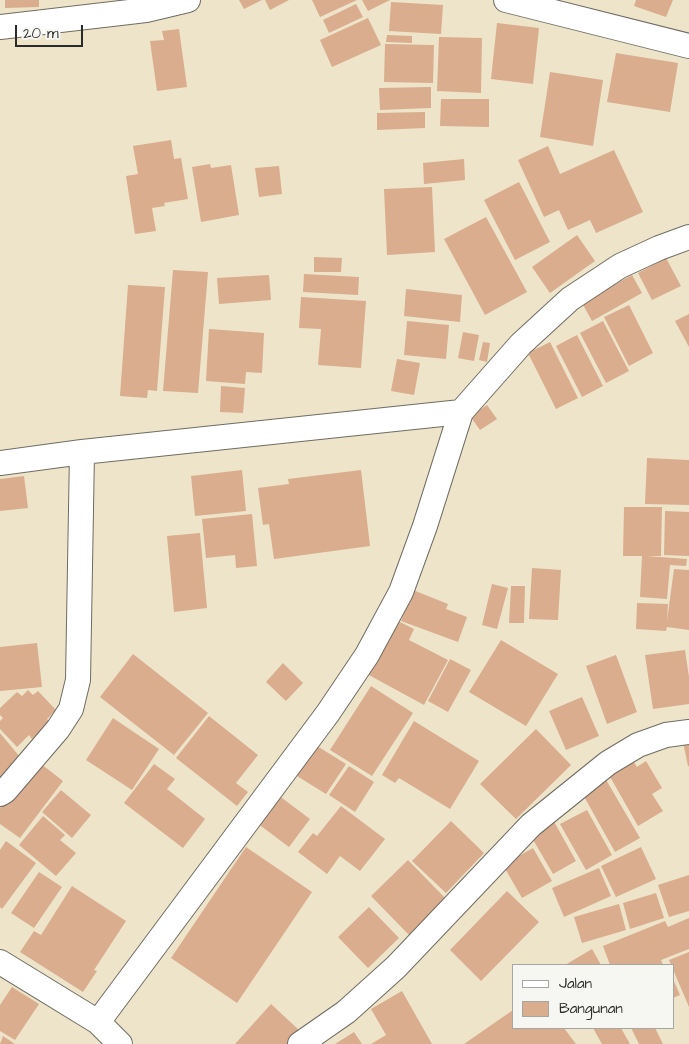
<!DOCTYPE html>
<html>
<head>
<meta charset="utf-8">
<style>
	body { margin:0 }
	#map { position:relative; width:689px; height:1044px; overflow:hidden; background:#eee4ca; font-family:"Architects Daughter",sans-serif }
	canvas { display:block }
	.legend { position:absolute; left:512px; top:964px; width:162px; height:65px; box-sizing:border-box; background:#f6f6f2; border:1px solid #a5a5a2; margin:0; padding:6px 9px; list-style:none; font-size:15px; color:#2b2b2b }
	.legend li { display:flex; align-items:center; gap:10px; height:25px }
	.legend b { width:25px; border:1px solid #a5a5a2 }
	.scale { position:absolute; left:15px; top:25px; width:68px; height:22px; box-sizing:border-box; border:2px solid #2b2b2b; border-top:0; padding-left:6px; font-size:15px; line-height:18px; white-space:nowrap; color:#2b2b2b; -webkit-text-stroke:4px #f6f6f2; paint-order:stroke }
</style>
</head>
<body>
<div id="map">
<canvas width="689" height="1044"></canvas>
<ul class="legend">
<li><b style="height:6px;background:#fff"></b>Jalan</li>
<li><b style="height:14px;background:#d9ad8e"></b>Bangunan</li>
</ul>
<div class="scale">20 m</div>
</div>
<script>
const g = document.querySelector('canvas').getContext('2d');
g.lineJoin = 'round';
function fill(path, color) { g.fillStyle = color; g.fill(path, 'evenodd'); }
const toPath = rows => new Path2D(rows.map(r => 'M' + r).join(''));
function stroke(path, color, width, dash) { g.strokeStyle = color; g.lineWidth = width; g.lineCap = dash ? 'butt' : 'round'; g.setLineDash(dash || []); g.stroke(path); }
fill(toPath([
	[5,0,39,0,39,7,5,8],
	[239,0,262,0,244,9],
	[265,0,289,0,270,10],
	[312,0,357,0,320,17],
	[362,0,390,0,368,11],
	[636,0,673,0,666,17,634,6],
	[391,2,443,5,441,34,389,31],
	[356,4,363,17,329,33,323,20],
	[368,18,381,45,332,67,320,40],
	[497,23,539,28,533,84,491,79],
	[179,29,187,87,157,91,150,41,164,40,162,31],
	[387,35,412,36,412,43,386,42],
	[439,37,482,38,481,93,437,91],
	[385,44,434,45,433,83,384,82],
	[616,53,678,63,670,112,607,102],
	[550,72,603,80,593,146,540,137],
	[431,87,431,108,380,110,379,88],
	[441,99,489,99,489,127,440,126],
	[425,112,425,128,377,130,377,113],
	[171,140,174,159,181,158,188,199,164,203,165,206,152,208,156,231,135,234,126,176,138,174,133,146],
	[548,146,560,174,614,150,643,212,596,233,590,220,568,230,559,210,544,217,518,160],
	[464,159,465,180,424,184,423,163],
	[210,164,211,168,231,165,239,215,201,222,192,167],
	[279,166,282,194,259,197,255,168],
	[519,182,550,242,515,260,484,200],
	[432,187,435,252,387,255,384,189],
	[486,217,527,292,485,315,444,239],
	[577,235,595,261,550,293,532,267],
	[314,257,342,258,341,272,314,272],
	[666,258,681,286,652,300,638,273],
	[173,270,208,272,198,393,163,391],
	[304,274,359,277,358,295,303,292],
	[269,275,271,300,219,304,217,278],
	[632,275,642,293,592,321,582,303],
	[128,285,165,287,157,391,148,390,147,398,120,396],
	[406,289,462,295,460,322,404,316],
	[301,297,366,301,361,368,318,365,321,329,299,328],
	[629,305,653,353,629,366,604,317],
	[689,314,689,347,675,321],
	[407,321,449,325,446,359,404,355],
	[603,321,629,371,606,383,580,333],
	[209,329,264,333,262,373,246,372,245,384,206,381],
	[463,332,479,335,474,361,458,358],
	[577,335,603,386,582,397,556,346],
	[483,342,490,343,487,362,479,360],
	[550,342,578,398,556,409,528,353],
	[397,359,420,363,414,395,391,391],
	[221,386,245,388,243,413,220,412],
	[487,405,497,419,480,430,470,416],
	[647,458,689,460,689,505,645,504],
	[242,470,246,511,195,516,191,476],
	[361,470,370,546,274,559,269,524,263,525,258,488,289,484,288,479],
	[24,476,28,508,0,511,0,479],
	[624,507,662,507,661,556,646,556,687,559,686,566,670,565,667,599,640,597,642,556,623,556],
	[665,511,689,512,689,556,664,555],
	[252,514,257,566,236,568,235,555,206,558,202,519],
	[200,533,207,608,174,612,167,536],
	[532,568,561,570,558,620,529,619],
	[674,569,689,570,689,630,667,627,666,631,636,629,637,603,668,604,667,621],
	[492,584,508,588,497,629,482,625],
	[511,586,525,586,524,623,509,623],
	[413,590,448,604,446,609,467,617,458,642,401,621],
	[396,620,414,629,409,640,448,660,424,705,367,674],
	[501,640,558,674,526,726,469,692],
	[37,643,42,687,0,691,0,647],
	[685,650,689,677,689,704,653,709,645,655],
	[133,654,208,713,174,755,100,697],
	[616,655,637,712,607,724,586,666],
	[450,659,471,670,448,712,428,701],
	[283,663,303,683,286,701,266,682],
	[371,686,413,713,372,776,330,750],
	[28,690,33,695,38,691,56,710,47,719,51,723,32,739,29,735,17,747,0,729,0,721,3,718,0,715,0,708,17,692,22,696],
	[582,697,599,736,566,750,549,711],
	[209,716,258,755,236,783,248,792,237,806,176,758],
	[113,718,159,749,132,790,86,760],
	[414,721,479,761,450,809,399,778,395,783,382,775],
	[536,729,571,765,516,819,480,784],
	[0,733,25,763,0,783],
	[689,740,689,766,688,766,683,742],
	[317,746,346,764,326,794,297,776],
	[36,760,63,781,20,838,0,824,0,808],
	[633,761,637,767,646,761,662,788,652,794,663,811,638,826,609,775],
	[154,764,175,779,167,789,205,819,183,848,124,803],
	[349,766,374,782,355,812,329,795],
	[605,778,640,838,615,852,581,791],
	[61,790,91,815,72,838,42,812],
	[278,795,310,819,289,847,257,823],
	[341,806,385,839,360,871,340,856,327,874,298,852,313,833,317,836],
	[587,810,612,855,586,870,560,824],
	[43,816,65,835,60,840,76,853,56,876,19,845],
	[552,818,576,861,553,874,528,831],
	[451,821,484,853,446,893,412,861],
	[6,841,36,863,2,909,0,907,0,850],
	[246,847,312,892,237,1003,171,958],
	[641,847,656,879,616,897,601,866],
	[533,848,552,881,522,898,503,865],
	[408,860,448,901,411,937,371,896],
	[599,868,611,896,564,917,552,888],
	[39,872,62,887,34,928,11,913],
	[689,875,689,911,669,917,658,885],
	[72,886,126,921,94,970,97,971,83,992,20,952,34,931,41,935],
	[507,891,539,922,481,981,450,950],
	[656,893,664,918,630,929,623,903],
	[619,904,626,930,582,943,574,917],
	[369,907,399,938,368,968,338,937],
	[689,918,689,949,661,960,663,965,610,965,603,946,665,921,668,927],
	[592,949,601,965,565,965],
	[689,952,689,1007,669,960],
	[673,979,680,995,673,998],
	[12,987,39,1004,15,1040,0,1031,0,1005],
	[402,991,432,1044,371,1044,386,1035,371,1009],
	[271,1004,300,1031,289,1044,235,1044],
	[513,1010,513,1028,564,1028,576,1044,464,1044],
	[593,1028,621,1028,630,1044,602,1044],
	[631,1028,655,1028,663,1044,639,1044],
	[354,1032,362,1044,335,1044],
	[3,1036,15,1044,0,1044]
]), '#d9ad8e');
const minor = toPath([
	[506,0,689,46],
	[0,27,146,10,188,0],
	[0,463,82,452,461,412],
	[0,794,5,791,58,729,71,709,78,680,82,452],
	[0,962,98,1022,120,1044],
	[98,1022,328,713,367,655,401,592,425,526,461,412,521,344,570,299,620,266,659,248,689,237],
	[300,1044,346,1012,396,967,531,825,608,763,638,745,666,735,689,732]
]);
stroke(minor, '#6f6c63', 26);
stroke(minor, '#fff', 24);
</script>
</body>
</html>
